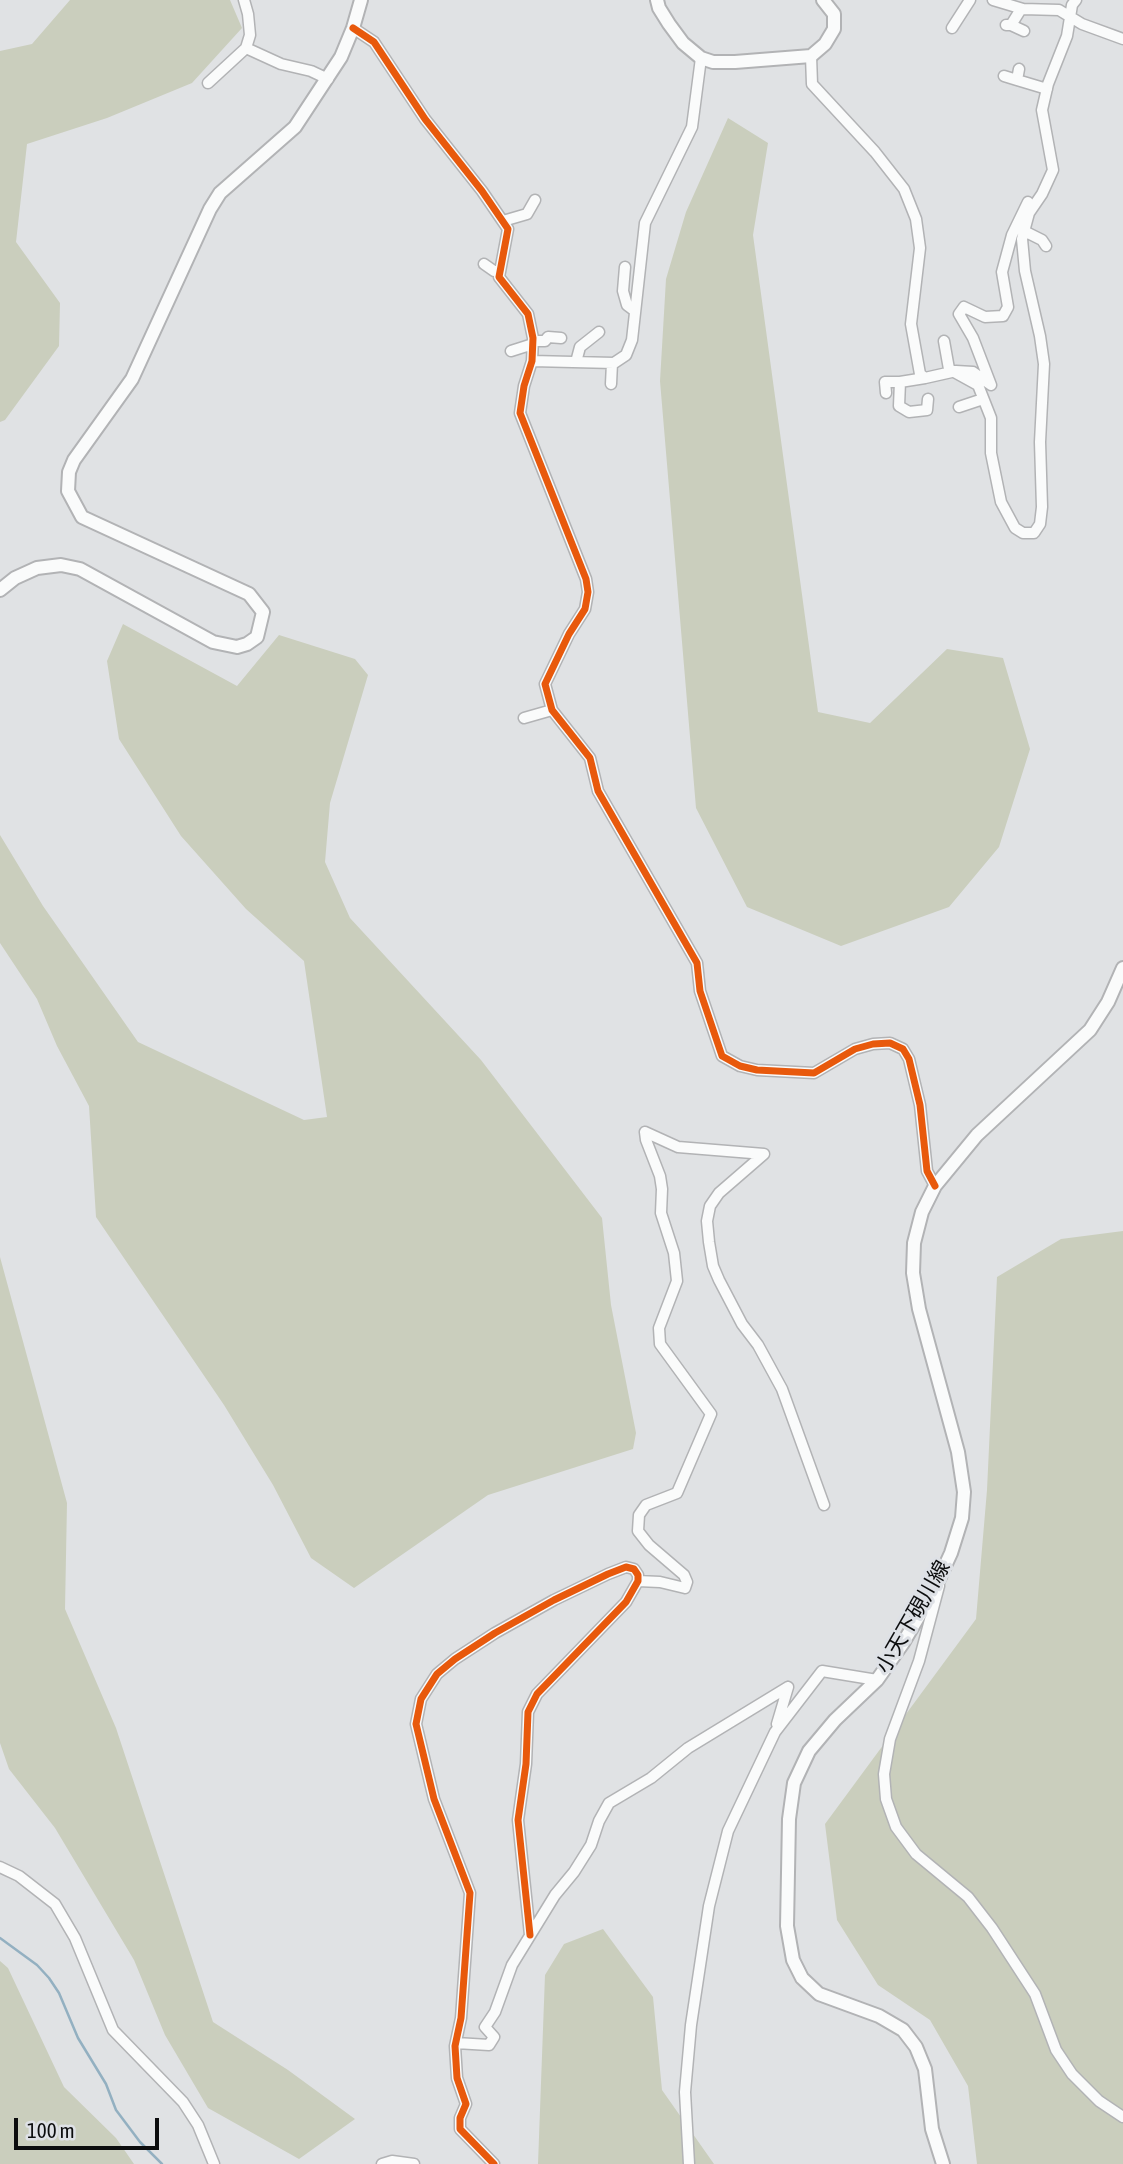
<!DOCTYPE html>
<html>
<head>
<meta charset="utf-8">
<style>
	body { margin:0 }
	#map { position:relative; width:1123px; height:2164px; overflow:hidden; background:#e0e2e4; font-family:"Asap Condensed",sans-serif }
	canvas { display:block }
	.scale { position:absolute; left:14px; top:2118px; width:145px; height:32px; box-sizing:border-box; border:4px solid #0c0d0e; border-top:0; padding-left:9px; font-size:21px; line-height:24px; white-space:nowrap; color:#0c0d0e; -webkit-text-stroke:5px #dee1e6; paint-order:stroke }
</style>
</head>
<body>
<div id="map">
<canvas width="1123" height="2164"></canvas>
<div class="scale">100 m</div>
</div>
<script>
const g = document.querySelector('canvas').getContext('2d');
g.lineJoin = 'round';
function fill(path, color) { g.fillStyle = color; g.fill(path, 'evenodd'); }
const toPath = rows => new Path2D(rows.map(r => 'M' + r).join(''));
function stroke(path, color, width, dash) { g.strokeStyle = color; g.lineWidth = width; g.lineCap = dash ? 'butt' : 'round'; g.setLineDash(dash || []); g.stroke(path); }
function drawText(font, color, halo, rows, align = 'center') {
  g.font = font + ' "Asap Condensed","Noto Sans JP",sans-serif'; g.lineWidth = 6; g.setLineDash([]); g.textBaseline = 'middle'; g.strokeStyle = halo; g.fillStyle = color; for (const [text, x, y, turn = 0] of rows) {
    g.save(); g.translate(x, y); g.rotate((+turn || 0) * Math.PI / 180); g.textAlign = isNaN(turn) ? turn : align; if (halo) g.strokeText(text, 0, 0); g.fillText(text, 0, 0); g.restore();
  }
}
fill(toPath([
	[70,0,230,0,242,28,192,83,107,118,27,144,16,242,60,303,59,346,5,420,0,422,0,51,32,44],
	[728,118,768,143,753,235,818,712,870,723,947,649,1003,658,1030,749,999,847,949,907,841,946,747,907,696,808,660,381,666,279,686,212],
	[123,624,237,686,279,635,355,659,368,675,330,803,325,862,350,918,481,1060,602,1218,611,1305,636,1433,633,1449,488,1495,354,1588,311,1558,273,1485,224,1405,96,1217,89,1106,57,1046,37,999,0,943,0,835,43,906,138,1042,304,1120,327,1117,304,961,246,909,181,836,119,739,107,661],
	[1123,1231,1123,2164,977,2164,968,2086,930,2020,878,1985,837,1920,825,1824,976,1619,987,1490,997,1277,1061,1239],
	[0,1257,67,1503,65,1609,116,1728,213,2022,288,2070,355,2119,299,2159,208,2108,165,2035,134,1960,55,1828,9,1769,0,1743],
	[603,1929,653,1997,662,2090,714,2164,538,2164,545,1975,564,1944],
	[0,1961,8,1968,64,2087,116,2138,134,2164,0,2164]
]), '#cacebd');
stroke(toPath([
	[0,1938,37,1965,49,1978,59,1993,78,2038,106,2084,116,2110,140,2142,162,2164]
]), '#93b0c1', 2.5);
const minor = toPath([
	[244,0,248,14,250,35,246,48,281,64,311,71,328,79],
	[993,0,1023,9,1059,10,1082,24,1123,39],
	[1006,25,1011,25,1021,9],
	[1011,25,1024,31],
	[353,28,374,42,425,119,482,191,508,229,499,277,528,314,533,338,532,361,524,386,520,413,586,579,588,592,585,609,569,634,545,684,552,710,590,758,598,791,697,963,700,991,722,1056,740,1066,757,1070,814,1073,855,1049,873,1044,890,1043,903,1049,909,1059,920,1105,927,1171,935,1186],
	[952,28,970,0],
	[811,56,812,84,875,152,904,189,916,219,920,248,911,324,920,374,925,378,956,371,973,372,991,385,973,338,959,314,964,307,985,317,1003,316,1008,307,1002,272,1012,235,1028,202],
	[1019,69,1017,80,1047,89],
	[1004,76,1017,80],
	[208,83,246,48],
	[503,221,527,214,535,200],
	[1024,231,1042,240,1046,246],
	[484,264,494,271,500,271],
	[625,267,623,291,627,305,635,311],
	[533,341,545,341,548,337,561,338],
	[944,341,949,369,978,385,991,418,991,453,1001,502,1015,528,1023,533,1034,533,1040,524,1042,507,1040,442,1044,364,1040,336,1025,271,1022,239,1029,213,1042,194,1053,170,1042,110,1048,84,1067,36,1072,5,1076,0],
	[511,351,533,344],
	[532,361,614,363,626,355,632,340,645,223,692,127,701,58],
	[576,362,580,347,599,332],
	[925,378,900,382,899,406,909,412,927,410,928,399],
	[611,384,612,363],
	[886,393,885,382,900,382],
	[959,407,983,399],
	[524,718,552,710],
	[645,1132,678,1147,764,1154,719,1193,710,1206,707,1221,709,1242,713,1266,719,1280,742,1324,758,1345,782,1389,824,1505],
	[638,1581,660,1582,685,1588,687,1582,684,1575,649,1545,638,1531,639,1515,646,1505,677,1493,711,1414,660,1344,659,1328,677,1281,674,1253,661,1213,662,1189,660,1176,646,1140,645,1132],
	[939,1586,919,1661,890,1739,884,1774,886,1799,896,1827,916,1854,968,1897,992,1928,1035,1994,1056,2050,1072,2074,1099,2101,1123,2117],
	[777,1724,788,1687],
	[0,1867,19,1876,55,1904,75,1938,113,2030,183,2102,198,2125,214,2164],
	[456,2043,489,2045,494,2037,485,2027,495,2012,512,1965,555,1895,574,1872,591,1845,599,1821,609,1803,651,1778,688,1748,788,1687],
	[382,2164,392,2161,414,2164],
	[494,2164,460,2129,460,2118,466,2104,457,2078,455,2046,461,2018,470,1893,434,1799,416,1724,421,1699,437,1674,455,1659,495,1633,554,1600,608,1574,626,1567,634,1569,638,1575,638,1581,626,1602,537,1694,528,1712,526,1764,518,1820,530,1935],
	[689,2164,685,2092,691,2025,709,1906,728,1831,775,1732,822,1671,877,1680]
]);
const tertiary = toPath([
	[657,0,659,8,669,24,683,43,701,58,713,62,735,62,811,56,825,44,834,29,834,14,823,0],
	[0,590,15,578,37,568,61,565,80,569,213,642,237,647,247,644,257,637,263,612,249,594,82,517,68,491,69,472,74,460,132,379,210,209,220,193,295,127,341,57,353,28,361,0]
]);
const secondary = toPath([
	[943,2164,932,2129,925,2069,916,2047,903,2030,879,2016,819,1994,802,1978,793,1960,787,1926,789,1819,794,1783,809,1751,835,1720,877,1680,903,1643,933,1592,951,1553,962,1518,964,1492,958,1452,919,1309,913,1273,914,1243,922,1212,935,1186,977,1135,1090,1030,1108,1002,1123,968]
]);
stroke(minor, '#b2b3b5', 13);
stroke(tertiary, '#b2b3b5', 16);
stroke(secondary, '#b2b3b5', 16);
stroke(minor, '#fafbfb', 10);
stroke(tertiary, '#fafbfb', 12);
stroke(secondary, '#fafbfb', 12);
stroke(toPath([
	[353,28,374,42,425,119,482,191,508,229,499,277,528,314,533,338,532,361,524,386,520,413,586,579,588,592,585,609,569,634,545,684,552,710,590,758,598,791,697,963,700,991,722,1056,740,1066,757,1070,814,1073,855,1049,873,1044,890,1043,903,1049,909,1059,920,1105,927,1171,935,1186],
	[494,2164,460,2129,460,2118,466,2104,457,2078,455,2046,461,2018,470,1893,434,1799,416,1724,421,1699,437,1674,455,1659,495,1633,554,1600,608,1574,626,1567,634,1569,638,1575,638,1581,626,1602,537,1694,528,1712,526,1764,518,1820,530,1935]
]), '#e8590c', 7);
drawText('21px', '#0c0d0e', '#dee1e6', [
	["小天下硯川線",913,1617,-60]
]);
</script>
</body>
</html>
